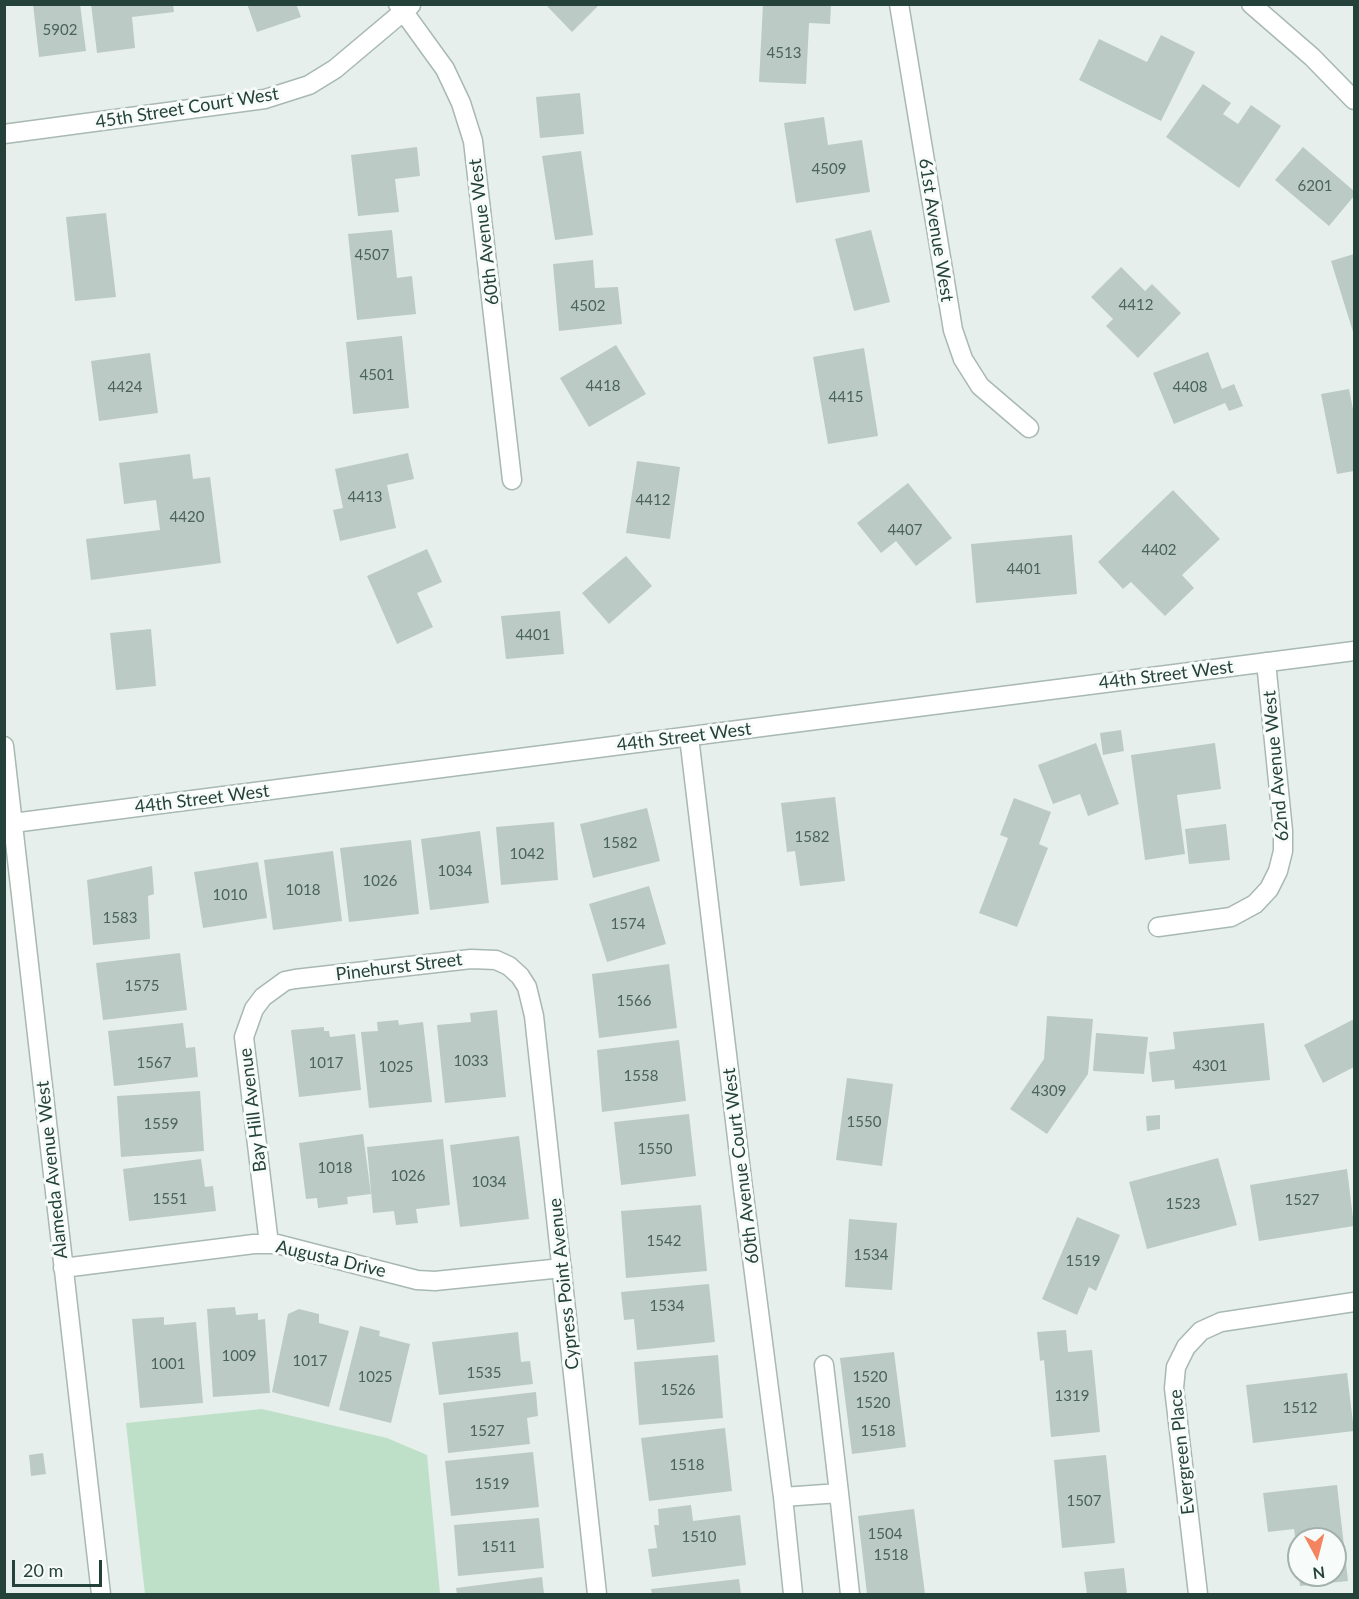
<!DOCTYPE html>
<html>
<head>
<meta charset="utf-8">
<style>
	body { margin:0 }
	#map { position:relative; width:1359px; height:1599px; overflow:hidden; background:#e6efeb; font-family:Lato,sans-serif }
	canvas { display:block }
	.frame { position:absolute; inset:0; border:6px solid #24423a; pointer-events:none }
	.north { position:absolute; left:1287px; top:1527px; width:60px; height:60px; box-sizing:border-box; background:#f7fbf9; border:2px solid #a3b1ad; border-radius:50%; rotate:173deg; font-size:16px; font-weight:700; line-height:24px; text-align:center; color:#24423a }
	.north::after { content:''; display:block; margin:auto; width:21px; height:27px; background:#f4845f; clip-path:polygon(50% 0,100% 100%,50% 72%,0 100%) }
	.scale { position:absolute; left:12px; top:1560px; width:90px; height:27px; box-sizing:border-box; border:3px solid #24423a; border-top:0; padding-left:8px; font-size:18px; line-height:21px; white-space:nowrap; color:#24423a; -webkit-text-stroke:4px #f7fbf9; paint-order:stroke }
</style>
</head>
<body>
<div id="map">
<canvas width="1359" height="1599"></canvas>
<div class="frame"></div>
<div class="north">N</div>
<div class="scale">20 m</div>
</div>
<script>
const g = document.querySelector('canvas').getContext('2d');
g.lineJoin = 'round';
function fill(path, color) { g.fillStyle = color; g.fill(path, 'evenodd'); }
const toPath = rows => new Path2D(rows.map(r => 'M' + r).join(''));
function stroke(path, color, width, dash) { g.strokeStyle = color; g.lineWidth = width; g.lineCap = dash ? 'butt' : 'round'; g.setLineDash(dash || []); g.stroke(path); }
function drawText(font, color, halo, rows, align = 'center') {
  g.font = font + ' Lato,sans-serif'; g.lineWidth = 6; g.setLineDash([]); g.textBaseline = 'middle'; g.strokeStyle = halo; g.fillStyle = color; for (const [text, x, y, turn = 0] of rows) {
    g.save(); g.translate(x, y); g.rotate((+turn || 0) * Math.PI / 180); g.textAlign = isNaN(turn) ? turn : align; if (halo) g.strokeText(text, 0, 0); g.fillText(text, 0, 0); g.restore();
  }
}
fill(toPath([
	[262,1409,387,1438,427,1455,440,1594,145,1594,126,1423]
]), '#bfe0c8');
fill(toPath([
	[33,4,80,4,86,51,39,57],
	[91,4,173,4,174,12,132,17,135,48,97,53],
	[247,4,296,4,301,17,257,32],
	[545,4,600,4,572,32],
	[763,4,831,4,830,24,809,23,806,84,759,82],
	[1161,35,1195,52,1161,121,1079,80,1099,39,1147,62],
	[1203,84,1231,103,1223,114,1238,124,1251,105,1281,126,1239,188,1166,137],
	[580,93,584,134,540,138,536,97],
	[824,117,828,145,862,140,870,192,796,203,784,123],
	[417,147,420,176,395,179,399,212,358,216,351,155],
	[1303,147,1354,191,1354,196,1329,226,1275,180],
	[581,151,593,235,555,240,542,156],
	[106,213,116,297,75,301,66,217],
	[392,230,397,278,412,276,416,314,357,320,348,234],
	[871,230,890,302,854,311,835,239],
	[1354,254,1354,335,1331,261],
	[593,260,595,288,618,287,622,324,559,331,553,264],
	[1121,267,1145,291,1152,284,1181,313,1138,358,1106,326,1113,319,1091,297],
	[402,336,409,408,353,414,346,342],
	[616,345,646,394,589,427,560,378],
	[864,348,878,436,828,444,813,357],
	[1208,352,1222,389,1234,384,1243,406,1229,411,1225,403,1174,424,1153,373],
	[150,353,158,413,99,421,91,361],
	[1349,389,1353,409,1354,408,1354,471,1337,474,1321,394],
	[408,453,414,479,387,485,396,528,340,541,333,510,343,508,335,469],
	[190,454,193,479,210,477,221,563,91,580,86,539,160,530,156,500,124,504,119,463],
	[637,461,680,467,670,539,626,533],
	[908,483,952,538,916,566,896,541,881,553,857,523],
	[1173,490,1220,539,1182,575,1194,588,1165,616,1131,582,1123,589,1098,562],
	[1072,535,1077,594,976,603,971,544],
	[427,549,442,582,417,593,433,627,397,644,367,576],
	[626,556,652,586,609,624,582,593],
	[560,611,564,654,506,659,501,616],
	[151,629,156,686,116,690,110,633],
	[1121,730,1124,751,1103,755,1100,733],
	[1096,743,1119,804,1088,816,1080,794,1053,804,1038,765],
	[1215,743,1221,789,1177,795,1185,854,1145,860,1131,755],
	[835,797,845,881,800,886,795,851,787,852,781,803],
	[1014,798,1051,812,1039,844,1048,848,1017,927,979,913,1008,838,1000,835],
	[647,808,660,861,593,878,580,824],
	[554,822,558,880,501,885,496,827],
	[1226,824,1230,860,1189,864,1185,829],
	[480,831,489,903,430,910,421,839],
	[411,840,419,914,349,922,340,848],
	[333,851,342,921,273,930,264,860],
	[258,862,267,918,203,928,194,872],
	[152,866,154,894,148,896,150,939,93,945,87,880],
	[649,886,666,944,607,962,589,904],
	[180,953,187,1010,103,1020,96,963],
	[669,964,677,1028,599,1038,592,974],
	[497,1010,506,1097,445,1103,437,1025,471,1022,470,1013],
	[1047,1016,1093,1019,1088,1074,1047,1134,1010,1109,1044,1059],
	[1354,1019,1354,1067,1323,1083,1304,1045],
	[398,1020,399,1025,423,1022,432,1102,369,1108,361,1032,378,1031,377,1022],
	[183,1023,186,1048,195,1047,198,1077,114,1086,108,1031],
	[1264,1023,1270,1080,1175,1089,1174,1080,1152,1082,1149,1052,1175,1049,1173,1032],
	[324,1027,324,1031,329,1031,330,1037,355,1034,361,1090,299,1097,291,1030],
	[1096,1033,1148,1037,1144,1074,1093,1071],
	[679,1040,686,1101,602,1112,597,1050],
	[847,1078,893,1084,882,1166,836,1160],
	[200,1091,204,1151,121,1157,117,1096],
	[689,1114,696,1176,621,1185,614,1122],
	[1160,1115,1160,1129,1147,1131,1146,1116],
	[363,1134,371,1194,347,1197,348,1204,318,1208,317,1198,306,1199,299,1143],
	[519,1136,529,1219,460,1227,450,1145],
	[443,1139,450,1205,416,1209,418,1223,396,1225,394,1211,373,1213,367,1147],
	[1218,1158,1237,1225,1147,1249,1129,1182],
	[201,1159,205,1187,213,1186,216,1211,129,1221,123,1169],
	[1347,1169,1354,1226,1259,1241,1250,1185],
	[701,1205,707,1271,626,1278,621,1211],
	[1077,1217,1120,1235,1096,1291,1089,1287,1077,1315,1042,1299],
	[849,1219,897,1223,892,1290,845,1287],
	[709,1284,715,1342,637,1350,634,1319,624,1320,621,1292],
	[235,1307,236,1315,258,1313,258,1320,265,1319,270,1393,213,1397,207,1309],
	[299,1309,319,1314,319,1323,349,1331,329,1407,272,1392,288,1314],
	[164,1317,164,1325,196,1322,203,1403,140,1408,132,1319],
	[360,1326,380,1331,379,1336,410,1344,391,1423,339,1410],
	[1066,1330,1068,1352,1092,1350,1100,1432,1051,1437,1044,1360,1040,1361,1037,1332],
	[518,1332,521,1362,530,1361,533,1384,439,1395,432,1342],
	[894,1352,906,1447,852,1454,840,1358],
	[718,1355,723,1418,639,1425,634,1362],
	[1347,1373,1354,1431,1253,1443,1246,1385],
	[536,1392,538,1416,527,1418,530,1444,448,1453,443,1403],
	[725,1428,732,1491,649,1501,641,1438],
	[533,1452,539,1507,451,1516,445,1461],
	[43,1453,46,1474,31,1476,29,1455],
	[1106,1455,1115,1543,1062,1548,1054,1460],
	[1337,1485,1348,1581,1300,1586,1299,1575,1335,1575,1335,1539,1299,1539,1298,1561,1294,1529,1268,1532,1263,1493],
	[691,1505,693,1521,740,1515,746,1565,652,1577,648,1549,657,1548,654,1525,659,1525,658,1509],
	[914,1509,925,1594,867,1594,858,1516],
	[539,1518,544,1568,458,1576,454,1525],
	[1124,1568,1127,1594,1087,1594,1084,1572],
	[542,1577,544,1594,457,1594,456,1588],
	[739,1579,741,1594,652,1594,651,1589]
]), '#bbcac4');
const minor = toPath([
	[398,4,445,69,461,103,473,141,512,480],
	[899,4,953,330,963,359,980,386,1029,428],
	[1251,4,1312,57,1354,100],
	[4,134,265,99,309,85,335,69,411,5],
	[689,737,743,1188,783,1497,793,1594],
	[4,746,101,1594],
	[13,823,1354,651],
	[1158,927,1231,917,1255,904,1269,889,1278,871,1283,851,1283,831,1266,662],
	[269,1244,244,1037,254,1009,263,997,285,981,295,979,471,959,496,960,509,966,520,976,527,987,534,1016,597,1594],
	[63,1268,254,1244,277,1244,417,1280,435,1281,562,1268],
	[824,1365,839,1493],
	[783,1497,839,1493,850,1594],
	[1198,1594,1174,1388,1176,1367,1186,1347,1201,1331,1221,1322,1354,1302]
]);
stroke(minor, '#a8b8b2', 21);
stroke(minor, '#fff', 18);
drawText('15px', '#4a645c', null, [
	["5902",60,30],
	["4513",784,53],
	["4509",829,169],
	["6201",1315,186],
	["4507",372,255],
	["4412",1136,305],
	["4502",588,306],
	["4501",377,375],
	["4418",603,386],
	["4424",125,387],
	["4408",1190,387],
	["4415",846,397],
	["4413",365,497],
	["4412",653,500],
	["4420",187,517],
	["4407",905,530],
	["4402",1159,550],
	["4401",1024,569],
	["4401",533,635],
	["1582",812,837],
	["1582",620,843],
	["1042",527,854],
	["1034",455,871],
	["1026",380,881],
	["1018",303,890],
	["1010",230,895],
	["1583",120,918],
	["1574",628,924],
	["1575",142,986],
	["1566",634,1001],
	["1033",471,1061],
	["1567",154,1063],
	["1017",326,1063],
	["4301",1210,1066],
	["1025",396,1067],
	["1558",641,1076],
	["4309",1049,1091],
	["1550",864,1122],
	["1559",161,1124],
	["1550",655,1149],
	["1018",335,1168],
	["1026",408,1176],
	["1034",489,1182],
	["1551",170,1199],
	["1527",1302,1200],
	["1523",1183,1204],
	["1542",664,1241],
	["1534",871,1255],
	["1519",1083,1261],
	["1534",667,1306],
	["1009",239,1356],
	["1017",310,1361],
	["1001",168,1364],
	["1535",484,1373],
	["1025",375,1377],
	["1520",870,1377],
	["1526",678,1390],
	["1319",1072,1396],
	["1520",873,1403],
	["1512",1300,1408],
	["1527",487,1431],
	["1518",878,1431],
	["1518",687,1465],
	["1519",492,1484],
	["1507",1084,1501],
	["1504",885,1534],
	["1510",699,1537],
	["1511",499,1547],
	["1518",891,1555]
]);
drawText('18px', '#24423a', '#f7fbf9', [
	["45th Street Court West",187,108,-9],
	["61st Avenue West",936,230,81],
	["60th Avenue West",484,232,-97],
	["44th Street West",1166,675,-7],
	["44th Street West",684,737,-7],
	["62nd Avenue West",1276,766,-95],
	["44th Street West",202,799,-7],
	["Pinehurst Street",399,967,-7],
	["Bay Hill Avenue",253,1110,-97],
	["60th Avenue Court West",741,1166,-97],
	["Alameda Avenue West",52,1170,-96],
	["Augusta Drive",331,1259,13],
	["Cypress Point Avenue",564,1284,-96],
	["Evergreen Place",1182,1452,-96]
]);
</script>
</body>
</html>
